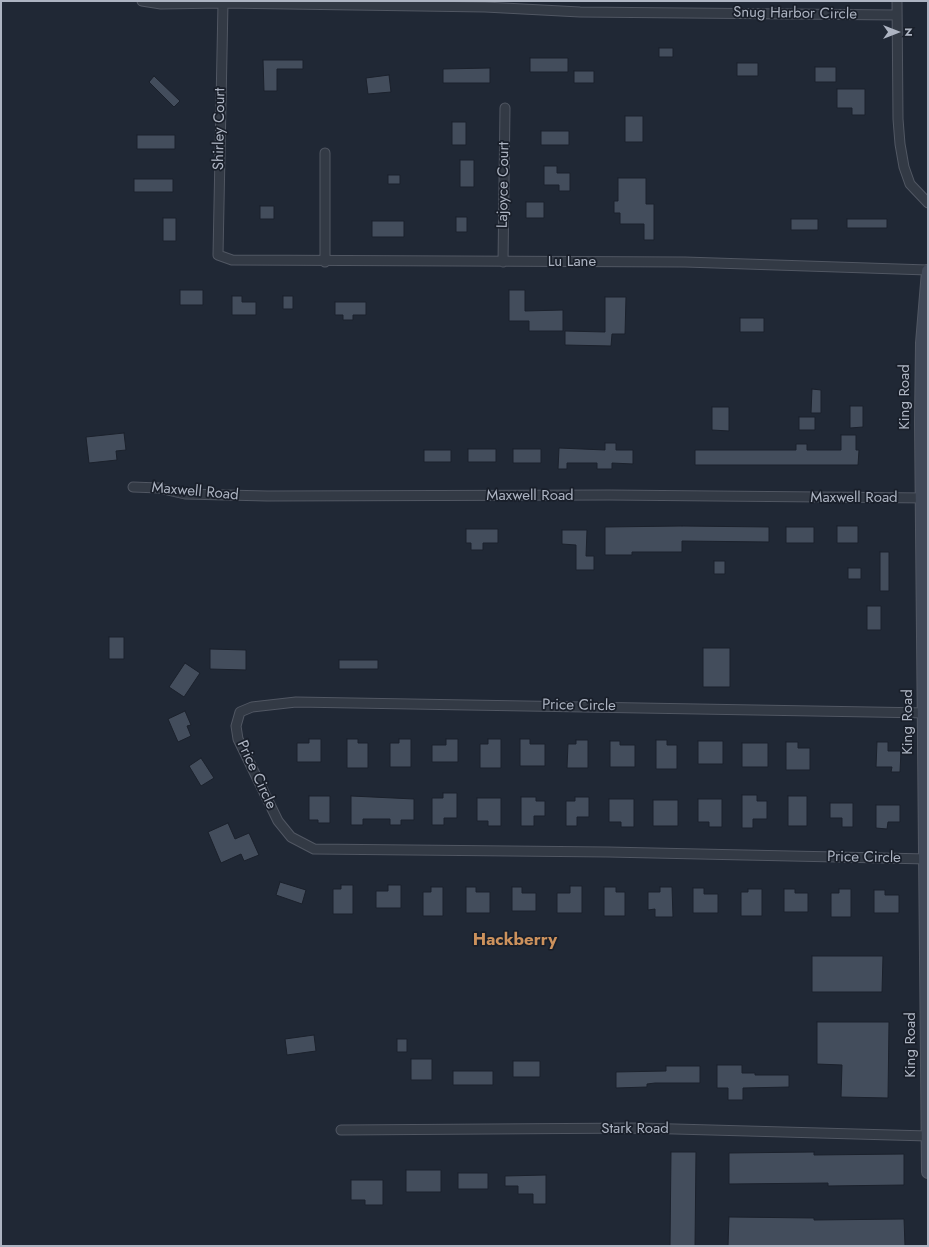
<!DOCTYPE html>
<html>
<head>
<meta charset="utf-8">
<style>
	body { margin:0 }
	#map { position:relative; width:929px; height:1247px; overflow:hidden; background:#202835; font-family:Jost,sans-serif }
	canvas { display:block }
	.frame { position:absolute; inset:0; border:2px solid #adb4c2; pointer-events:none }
	.north { position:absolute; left:877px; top:12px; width:40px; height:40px; -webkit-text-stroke:3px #191f2a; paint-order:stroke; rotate:90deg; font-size:11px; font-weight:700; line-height:16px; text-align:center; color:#adb4c2 }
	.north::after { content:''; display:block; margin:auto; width:14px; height:18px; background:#adb4c2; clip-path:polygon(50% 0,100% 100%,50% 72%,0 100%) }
</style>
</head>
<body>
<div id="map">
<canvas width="929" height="1247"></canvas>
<div class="frame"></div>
<div class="north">N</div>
</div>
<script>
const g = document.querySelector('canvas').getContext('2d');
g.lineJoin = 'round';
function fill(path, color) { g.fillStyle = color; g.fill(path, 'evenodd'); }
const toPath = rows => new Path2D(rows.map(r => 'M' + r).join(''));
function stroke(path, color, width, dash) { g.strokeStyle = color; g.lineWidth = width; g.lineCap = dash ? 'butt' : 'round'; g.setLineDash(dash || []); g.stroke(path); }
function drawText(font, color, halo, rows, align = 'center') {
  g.font = font + ' Jost,sans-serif'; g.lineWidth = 3.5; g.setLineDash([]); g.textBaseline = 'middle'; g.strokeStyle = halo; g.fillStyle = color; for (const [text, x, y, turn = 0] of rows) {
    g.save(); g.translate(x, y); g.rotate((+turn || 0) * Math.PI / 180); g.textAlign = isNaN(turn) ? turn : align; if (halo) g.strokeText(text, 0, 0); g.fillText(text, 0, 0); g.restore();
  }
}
const building = toPath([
	[659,48,673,48,673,57,659,57,659,48],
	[530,58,568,58,568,72,530,72,530,58],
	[263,60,303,60,303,69,277,69,277,91,264,91,263,60],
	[737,63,758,63,758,76,737,76,737,63],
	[815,67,836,67,836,82,815,82,815,67],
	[490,68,490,83,443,83,443,69,490,68],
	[574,71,594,71,594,83,574,83,574,71],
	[389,75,391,92,368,94,366,78,389,75],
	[154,76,180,101,174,107,149,82,154,76],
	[837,89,865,89,865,115,852,115,852,108,837,108,837,89],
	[625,116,643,116,643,142,625,142,625,116],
	[452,122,466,122,466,145,452,145,452,122],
	[541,131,569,131,569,145,541,145,541,131],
	[137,135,175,135,175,149,137,149,137,135],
	[460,160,474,160,474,187,460,187,460,160],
	[544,166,557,166,557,173,570,173,570,191,559,191,559,185,544,185,544,166],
	[388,175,400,175,400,184,388,184,388,175],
	[618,178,646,178,646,204,654,204,654,240,644,240,644,224,620,224,620,213,614,213,614,201,618,201,618,178],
	[134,179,173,179,173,192,134,192,134,179],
	[526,202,544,202,544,218,526,218,526,202],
	[260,206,274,206,274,219,260,219,260,206],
	[456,217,467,217,467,232,456,232,456,217],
	[163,218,176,218,176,241,163,241,163,218],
	[791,219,818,219,818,230,791,230,791,219],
	[847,219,887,219,887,228,847,228,847,219],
	[372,221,404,221,404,237,372,237,372,221],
	[180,290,203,290,203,305,180,305,180,290],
	[509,290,525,290,525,311,563,310,563,331,529,331,529,321,509,321,509,290],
	[232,296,242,296,242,302,256,302,256,315,232,315,232,296],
	[283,296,293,296,293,309,283,309,283,296],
	[605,297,626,297,625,334,612,334,611,346,565,345,565,331,605,332,605,297],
	[335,302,366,302,366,315,353,315,353,320,343,320,343,315,335,315,335,302],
	[740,318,764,318,764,332,740,332,740,318],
	[812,389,821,390,821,413,811,413,812,389],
	[850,406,863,406,863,427,850,428,850,406],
	[712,407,729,407,729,431,712,430,712,407],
	[799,417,815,417,815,430,799,430,799,417],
	[124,433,126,450,116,451,117,460,89,463,86,437,124,433],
	[841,435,856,435,856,450,859,450,858,465,695,465,695,450,796,450,796,444,807,444,807,450,841,450,841,435],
	[605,443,616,443,616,450,633,450,633,464,612,463,612,469,597,469,597,463,567,463,567,469,558,469,559,448,605,450,605,443],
	[468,449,496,449,496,462,468,462,468,449],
	[513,449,541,449,541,463,513,463,513,449],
	[424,450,451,450,451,462,424,462,424,450],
	[682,526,769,527,769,542,682,541,682,552,632,552,632,555,605,555,605,527,682,526],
	[837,526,858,526,858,543,837,543,837,526],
	[786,527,814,527,814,543,786,543,786,527],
	[466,529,498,529,498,543,483,543,483,550,471,550,471,543,466,543,466,529],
	[562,530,587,530,586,556,594,556,594,570,576,570,576,545,562,544,562,530],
	[880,552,889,552,889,591,880,591,880,552],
	[714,561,725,561,725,574,714,574,714,561],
	[848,568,861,568,861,579,848,579,848,568],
	[867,606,881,606,881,630,867,630,867,606],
	[109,637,124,637,124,659,109,659,109,637],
	[703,648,730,648,730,687,703,687,703,648],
	[210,649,246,650,246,670,210,669,210,649],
	[339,660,378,660,378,669,339,669,339,660],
	[185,663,200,673,184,697,169,687,185,663],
	[185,711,191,725,187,726,191,736,178,742,168,719,185,711],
	[309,739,321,739,321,762,297,762,297,743,309,743,309,739],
	[347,739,358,739,358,743,368,743,368,768,347,768,347,739],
	[399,739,411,739,411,767,390,767,390,743,399,743,399,739],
	[446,739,458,739,458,762,432,762,432,745,446,745,446,739],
	[488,739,501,739,501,768,480,768,480,744,488,744,488,739],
	[520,739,530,739,530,744,545,744,545,766,520,766,520,739],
	[576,740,588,740,588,768,567,768,568,744,576,744,576,740],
	[656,740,667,740,667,745,677,745,677,769,656,769,656,740],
	[610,741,620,741,620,745,635,745,635,767,610,767,610,741],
	[698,741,723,741,723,764,698,764,698,741],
	[786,742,798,742,798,748,810,748,810,770,786,770,786,742],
	[877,742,888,742,888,751,901,751,900,772,891,772,892,767,876,767,877,742],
	[742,743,768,743,768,767,742,767,742,743],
	[201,758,214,778,201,786,189,766,201,758],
	[443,793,457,793,457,818,444,818,444,825,432,825,432,798,443,798,443,793],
	[742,795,757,795,757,801,767,801,767,819,753,819,753,828,742,828,742,795],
	[309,796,330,796,330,823,318,823,318,820,309,820,309,796],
	[351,796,414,799,414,820,401,820,401,825,390,825,390,819,363,819,363,825,351,825,351,796],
	[788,796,807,796,807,826,788,826,788,796],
	[521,797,536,797,536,801,545,801,545,816,534,816,534,826,521,826,521,797],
	[575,797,589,797,589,817,577,817,577,826,566,826,566,801,575,801,575,797],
	[477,798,501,798,501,826,488,826,488,821,477,821,477,798],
	[609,799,634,799,634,827,621,827,621,822,609,822,609,799],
	[698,799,722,799,722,827,709,827,709,822,698,822,698,799],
	[653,800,678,800,678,826,653,826,653,800],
	[830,803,853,803,853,827,842,827,842,818,830,818,830,803],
	[876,805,900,805,900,822,888,822,887,829,876,828,876,805],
	[228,823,235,839,249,833,259,855,244,861,241,854,221,863,208,832,228,823],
	[280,882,306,890,302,904,276,895,280,882],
	[341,885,353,885,353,914,333,914,333,889,341,889,341,885],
	[388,885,401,885,401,908,376,908,376,891,388,891,388,885],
	[570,886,582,886,582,913,557,913,557,893,570,893,570,886],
	[431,887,443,887,443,916,423,916,423,892,431,892,431,887],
	[466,887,476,887,476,892,490,892,490,913,466,913,466,887],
	[512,887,522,887,522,893,536,893,536,911,512,911,512,887],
	[604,887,616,887,616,892,625,892,625,916,604,916,604,887],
	[660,887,672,887,673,917,655,917,655,909,648,910,648,892,660,892,660,887],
	[693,888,704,888,704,894,718,894,718,913,693,913,693,888],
	[748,889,762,889,762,916,741,916,741,892,748,892,748,889],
	[784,889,795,889,795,893,808,893,808,912,784,912,784,889],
	[839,889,851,889,851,917,831,917,831,893,839,893,839,889],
	[874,890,885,890,885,895,899,895,899,913,874,913,874,890],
	[812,956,883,956,882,992,812,992,812,956],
	[817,1022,889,1022,888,1098,841,1097,842,1065,817,1064,817,1022],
	[314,1035,316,1051,287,1055,285,1039,314,1035],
	[397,1039,407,1039,407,1052,397,1052,397,1039],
	[411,1059,432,1059,432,1080,411,1080,411,1059],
	[513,1061,540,1061,540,1077,513,1077,513,1061],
	[717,1065,742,1065,742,1073,755,1073,755,1075,789,1075,789,1087,743,1088,743,1100,728,1100,728,1088,717,1088,717,1065],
	[666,1066,700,1066,700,1083,655,1083,647,1084,647,1087,616,1088,616,1072,666,1071,666,1066],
	[453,1071,493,1071,493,1085,453,1085,453,1071],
	[671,1152,696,1152,695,1246,670,1246,671,1152],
	[814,1152,814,1155,904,1154,904,1185,828,1186,828,1183,729,1184,729,1153,814,1152],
	[406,1170,441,1170,441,1192,406,1192,406,1170],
	[458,1173,488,1173,488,1189,458,1189,458,1173],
	[546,1175,546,1204,533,1204,533,1194,518,1194,518,1186,505,1186,505,1176,546,1175],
	[351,1180,383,1180,383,1205,365,1205,365,1200,351,1200,351,1180],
	[729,1217,814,1218,814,1220,904,1219,905,1246,728,1246,729,1217]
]);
fill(building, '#434d5c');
stroke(building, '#1b212c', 1);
const street = toPath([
	[142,1,161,4,223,3,485,7,580,12,897,15],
	[897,1,898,119,900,144,904,167,910,184,928,203],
	[223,3,218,255,232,260,685,262,928,270],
	[325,153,325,262],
	[503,262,505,108],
	[133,487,159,488,185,494,267,496,609,495,928,498],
	[928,713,296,702,252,707,240,712,236,726,238,739,278,821,291,837,314,849,608,852,928,859],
	[341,1130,639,1128,928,1136]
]);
const secondary = toPath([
	[928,271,922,343,921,422,928,1172]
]);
stroke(street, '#515763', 11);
stroke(secondary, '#515763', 14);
stroke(street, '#333a45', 9);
stroke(secondary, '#414958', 12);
drawText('15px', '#adb4c2', '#191f2a', [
	["Snug Harbor Circle",795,14,1],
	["Shirley Court",220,129,-89],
	["Lajoyce Court",504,185,-89],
	["Lu Lane",572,262],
	["King Road",905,397,-90],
	["Maxwell Road",195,492,5],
	["Maxwell Road",530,496],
	["Maxwell Road",854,498],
	["Price Circle",579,706,1],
	["King Road",908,722,-90],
	["Price Circle",256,775,65],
	["Price Circle",864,858,1],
	["King Road",911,1045,-90],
	["Stark Road",635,1129]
]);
drawText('bold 17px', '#cd925d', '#191f2a', [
	["Hackberry",515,941]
]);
</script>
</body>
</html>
